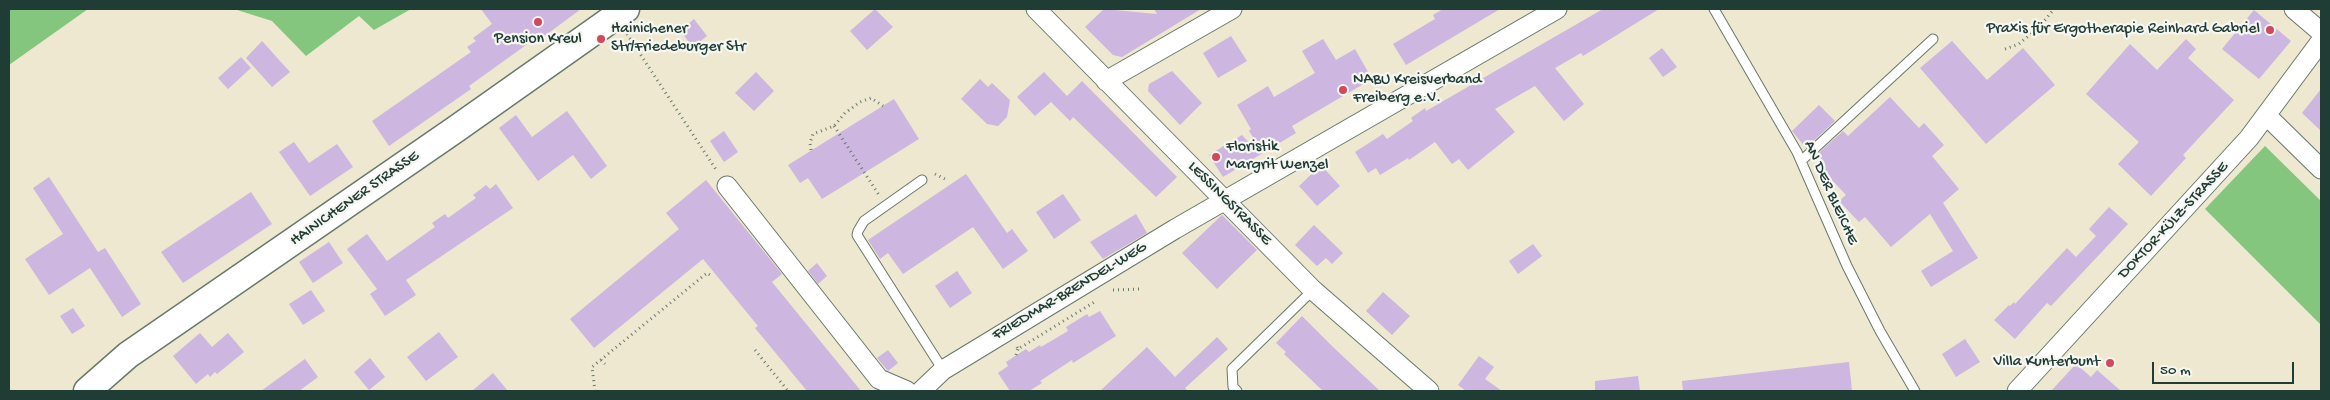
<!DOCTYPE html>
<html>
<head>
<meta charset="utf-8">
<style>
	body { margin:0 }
	#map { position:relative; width:2330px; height:400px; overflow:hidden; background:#ede8cf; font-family:"Gochi Hand",sans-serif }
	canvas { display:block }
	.frame { position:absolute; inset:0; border:10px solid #1f3d34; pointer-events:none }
	.scale { position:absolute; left:2152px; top:362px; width:142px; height:22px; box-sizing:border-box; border:2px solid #1f3d34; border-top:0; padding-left:6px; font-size:15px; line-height:18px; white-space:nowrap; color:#1f3d34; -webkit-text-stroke:4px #f6f6f2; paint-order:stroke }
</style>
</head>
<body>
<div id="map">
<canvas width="2330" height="400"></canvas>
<div class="frame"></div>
<div class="scale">50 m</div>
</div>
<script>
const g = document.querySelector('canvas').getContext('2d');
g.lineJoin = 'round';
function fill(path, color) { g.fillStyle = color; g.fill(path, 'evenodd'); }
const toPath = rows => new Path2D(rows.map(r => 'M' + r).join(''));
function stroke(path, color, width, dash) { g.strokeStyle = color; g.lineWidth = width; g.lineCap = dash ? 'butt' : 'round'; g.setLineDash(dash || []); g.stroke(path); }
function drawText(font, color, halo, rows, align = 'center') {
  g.font = font + ' "Gochi Hand",sans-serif'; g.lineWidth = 4.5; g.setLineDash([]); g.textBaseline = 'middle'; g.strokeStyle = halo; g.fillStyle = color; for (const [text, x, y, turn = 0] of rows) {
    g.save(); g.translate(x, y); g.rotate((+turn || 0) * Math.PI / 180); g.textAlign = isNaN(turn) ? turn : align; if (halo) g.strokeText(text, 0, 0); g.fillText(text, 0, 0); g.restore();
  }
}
fill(toPath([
	[9,9,88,9,9,65],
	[234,9,411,9,374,30,359,16,306,56,272,21],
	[2265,146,2321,201,2321,325,2205,209]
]), '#85c67e');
fill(toPath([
	[481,9,581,9,535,43,533,40,469,86,471,89,389,146,372,121,471,52,467,47,476,41,473,38,492,24],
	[875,9,893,27,867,50,850,31],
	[1104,9,1157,14,1154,9,1201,9,1122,57,1113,55,1085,27],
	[1443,9,1500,9,1406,65,1393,44,1435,19,1433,15],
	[1603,9,1659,9,1583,56,1581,53,1555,68,1584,104,1564,121,1535,86,1495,109,1515,132,1468,170,1459,159,1452,164,1435,142,1409,160,1408,158,1380,175,1376,168,1368,173,1355,152,1383,134,1387,139,1413,121,1411,118,1425,108,1426,111],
	[2254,10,2291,41,2259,79,2222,49],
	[694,19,707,36,693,47,680,31],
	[1231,36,1247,61,1218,78,1203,53],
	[1323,39,1336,60,1355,49,1372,79,1292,126,1296,133,1223,177,1209,155,1242,135,1250,144,1255,140,1249,131,1251,129,1237,105,1268,86,1274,97,1315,73,1302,51],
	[2186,39,2196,49,2188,58,2234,100,2183,155,2186,158,2151,196,2118,164,2139,142,2086,94,2130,44,2157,70],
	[262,41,290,72,272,87,246,58],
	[1952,41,1987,80,2023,48,2055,85,1986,144,1920,68],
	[1662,48,1677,67,1663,77,1649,58],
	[241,57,251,68,228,89,218,78],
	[1172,71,1202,103,1180,125,1148,91,1149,84],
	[756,72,774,91,754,111,735,93],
	[1044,72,1067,96,1082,81,1177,177,1156,197,1073,117,1070,121,1051,102,1035,116,1017,97],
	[980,79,988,87,992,83,1010,100,1007,117,998,126,987,124,961,99],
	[2321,89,2321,131,2302,113],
	[1890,97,1919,128,1924,123,1944,145,1932,156,1959,189,1943,203,1978,258,1931,287,1921,271,1953,251,1930,214,1891,247,1865,217,1859,222,1839,201,1846,195,1818,165,1820,163,1814,157,1843,131,1848,136],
	[894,99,919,139,822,199,808,178,800,183,788,165],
	[1819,105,1835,121,1806,148,1792,131],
	[567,111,607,166,591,179,573,155,538,181,499,128,516,115,532,137],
	[724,131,738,152,724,162,710,141],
	[294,142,309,163,337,144,353,167,310,196,279,152],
	[1321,165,1340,186,1317,206,1299,186],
	[966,174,1007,233,1012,229,1028,251,1003,269,973,227,903,274,888,253,880,259,868,240],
	[49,177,98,252,105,248,141,304,122,317,90,268,49,295,25,259,63,234,33,188],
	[706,180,782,274,772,282,861,391,807,391,755,328,758,326,703,259,594,348,570,319,679,229,666,213],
	[496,184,513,208,406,280,416,295,385,316,370,294,377,289,347,249,367,234,387,261,435,227,432,223,445,214,448,218,476,198,473,195,486,185,490,189],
	[251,192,272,224,183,283,161,252],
	[1063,194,1081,220,1054,239,1036,212],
	[2109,207,2128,224,2051,306,2047,303,2015,339,1994,320,2009,305,2010,306,2014,302,2015,304,2067,248,2076,257,2096,236,2089,229],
	[1136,214,1147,233,1103,259,1090,242],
	[1222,215,1257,250,1217,289,1182,253],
	[1314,225,1343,253,1332,264,1326,258,1317,266,1295,245],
	[329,242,343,263,313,283,299,262],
	[1533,244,1542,256,1518,274,1509,261],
	[817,263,827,276,818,284,808,271],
	[957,271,972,293,950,308,935,286],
	[311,290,325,311,303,325,289,304],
	[1383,292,1410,316,1392,335,1366,311],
	[73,308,85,326,72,334,60,316],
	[1100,311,1116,336,1073,363,1072,360,1040,381,1042,383,1029,391,1010,391,998,373,1008,366,1006,362,1026,349,1029,352,1040,345,1041,347,1068,331,1066,327,1087,314,1089,317],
	[1302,316,1333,347,1380,391,1323,391,1284,354,1286,352,1276,343],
	[439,332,458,357,426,381,407,357],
	[200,333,212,347,228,333,244,352,217,374,215,372,210,377,208,374,196,384,173,356],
	[1217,337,1228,349,1185,388,1188,391,1100,391,1147,347,1175,377],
	[1965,339,1980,362,1956,377,1942,354],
	[888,350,898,363,888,371,877,358],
	[1479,356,1494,367,1485,379,1502,391,1466,391,1458,385],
	[370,358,385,377,369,390,354,372],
	[305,359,318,377,299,391,261,391],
	[1849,362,1852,391,1683,391,1682,381],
	[2076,364,2091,377,2097,370,2121,391,2051,391],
	[493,373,508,391,472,391],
	[1638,376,1640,391,1595,391,1595,381]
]), '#cdb6df');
const lane = toPath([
	[1714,9,1797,152,1847,266,1880,331,1915,391],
	[1801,161,1933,39],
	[922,180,864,221,858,231,857,235,943,370],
	[1237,391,1233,387,1232,369,1313,290]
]);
const street = toPath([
	[1036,9,1313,290,1429,391],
	[2294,9,2321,32],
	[1106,81,1232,9],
	[2266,115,2321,169],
	[727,186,879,379,907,391],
	[921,391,943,370,1175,229,1557,9],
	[2017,391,2249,138,2321,41]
]);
const secondary = toPath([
	[87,391,128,355,456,129,626,9]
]);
stroke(lane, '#67796a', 11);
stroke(street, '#67796a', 21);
stroke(secondary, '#67796a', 29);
stroke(toPath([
	[627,34,717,171],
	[2005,49,2019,44,2040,26,2054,9],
	[834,126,879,195],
	[811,150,810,143,813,134,834,126,845,113,860,102,871,98,883,106],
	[935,174,945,179],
	[1113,290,1140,289],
	[1017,347,1018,349,1096,301],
	[755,350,788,391],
	[1016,355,1018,349],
	[601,360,605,364],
	[595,391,592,367,707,273,713,277]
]), '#67796a', 3, [1, 4]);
stroke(lane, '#fff', 9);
stroke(street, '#fff', 19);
stroke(secondary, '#fff', 26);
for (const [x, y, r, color] of [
	[538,22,5,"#d1495b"],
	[2270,30,5,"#d1495b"],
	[601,39,5,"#d1495b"],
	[1343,90,5,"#d1495b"],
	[1216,157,5,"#d1495b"],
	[2110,363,5,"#d1495b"]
]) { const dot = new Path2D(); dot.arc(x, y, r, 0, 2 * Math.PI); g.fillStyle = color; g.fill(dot); stroke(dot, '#f6f6f2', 2); }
drawText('16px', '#1f3d34', '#f6f6f2', [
	["Hainichener",611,30],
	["Str/Friedeburger Str",611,48],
	["Praxis für Ergotherapie Reinhard Gabriel",2260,30,"right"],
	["Pension Kreul",538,40,"center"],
	["NABU Kreisverband",1353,81],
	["Freiberg e.V.",1353,99],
	["Floristik",1226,148],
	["Margrit Wenzel",1226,166],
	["Villa Kunterbunt",2100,363,"right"]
], 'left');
drawText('16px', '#1f3d34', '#f6f6f2', [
	["AN DER BLEICHE",1830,193,66],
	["HAINICHENER STRASSE",355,199,-35],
	["LESSINGSTRASSE",1229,204,45],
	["DOKTOR-KÜLZ-STRASSE",2174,221,-47],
	["FRIEDMAR-BRENDEL-WEG",1070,292,-31]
]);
</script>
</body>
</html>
